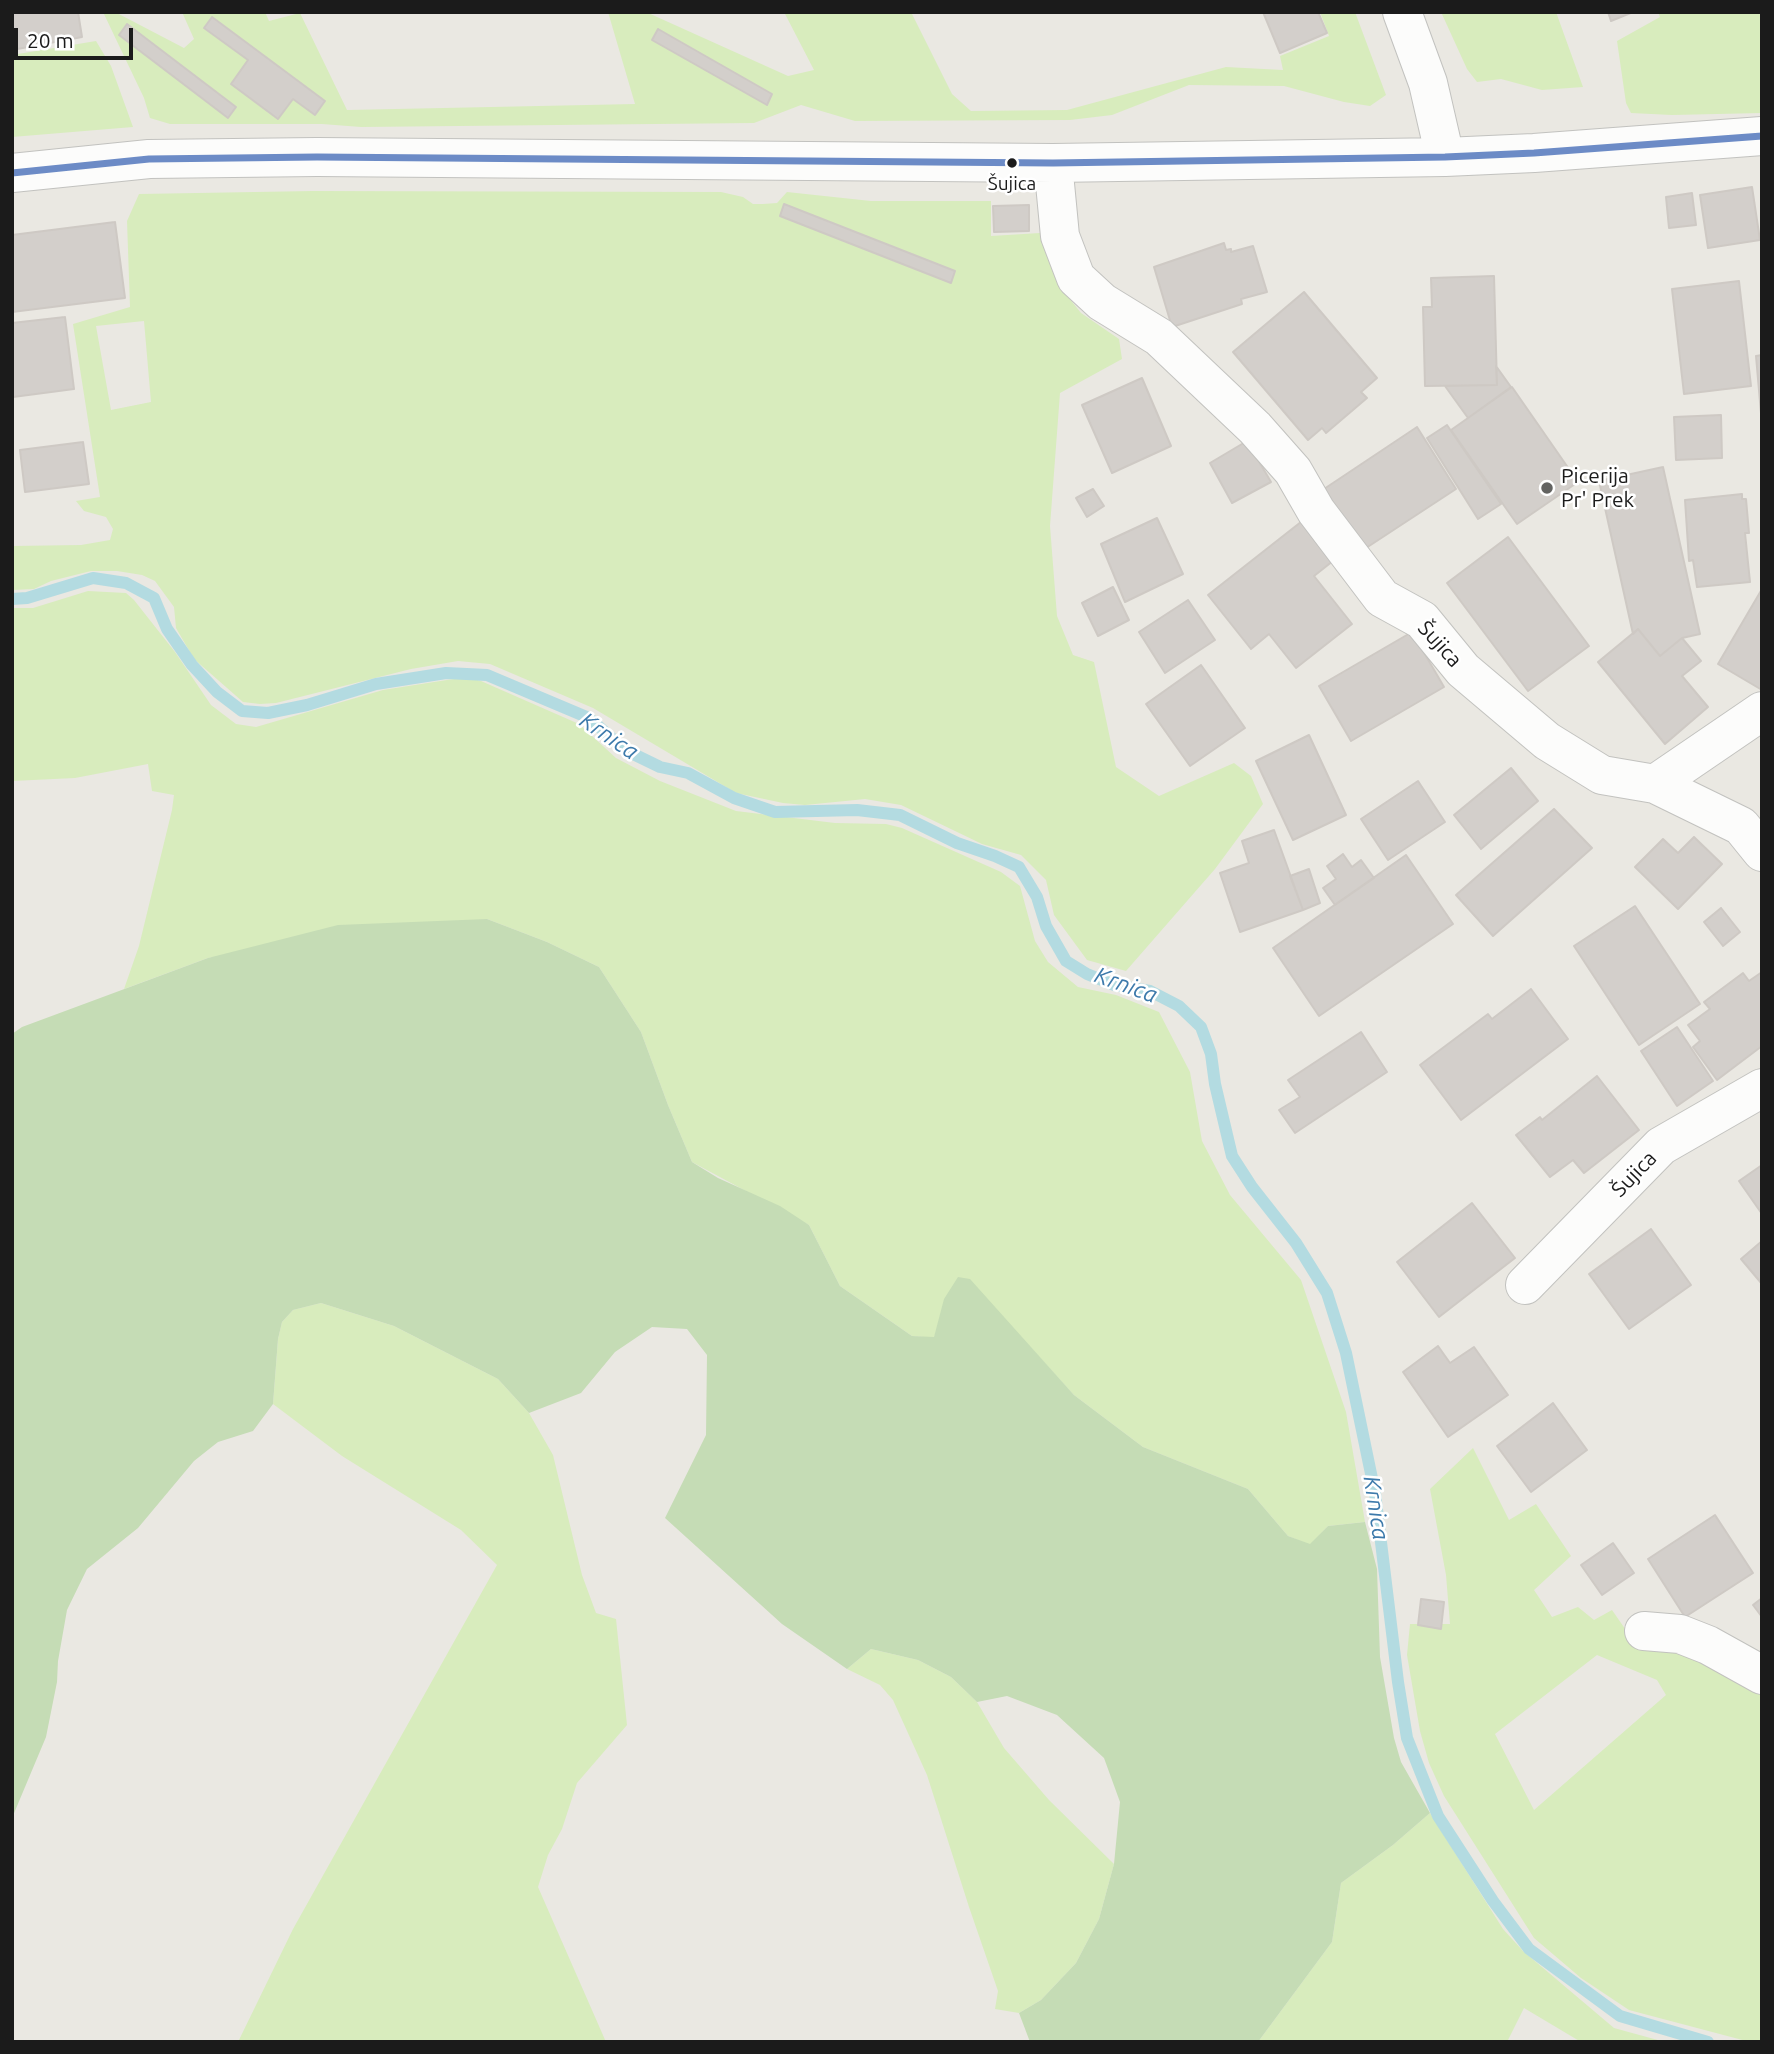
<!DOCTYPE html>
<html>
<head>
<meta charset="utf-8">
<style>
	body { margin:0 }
	#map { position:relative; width:1774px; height:2054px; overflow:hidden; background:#eae8e2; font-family:Ubuntu,sans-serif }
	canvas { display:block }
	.frame { position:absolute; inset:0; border:14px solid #1b1b1b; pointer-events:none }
	.scale { position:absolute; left:14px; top:28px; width:119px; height:32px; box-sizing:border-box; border:4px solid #1b1b1b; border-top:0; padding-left:9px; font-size:21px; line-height:24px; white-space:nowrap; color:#1b1b1b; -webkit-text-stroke:5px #fff; paint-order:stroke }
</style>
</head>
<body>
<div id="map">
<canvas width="1774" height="2054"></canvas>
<div class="frame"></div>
<div class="scale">20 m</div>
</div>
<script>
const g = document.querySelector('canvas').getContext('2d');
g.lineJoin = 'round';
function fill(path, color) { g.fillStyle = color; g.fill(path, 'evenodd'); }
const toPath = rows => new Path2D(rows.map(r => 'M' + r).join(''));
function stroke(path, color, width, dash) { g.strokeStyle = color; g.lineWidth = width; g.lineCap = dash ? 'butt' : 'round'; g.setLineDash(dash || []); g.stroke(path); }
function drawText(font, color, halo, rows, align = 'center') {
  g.font = font + ' Ubuntu,sans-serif'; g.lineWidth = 5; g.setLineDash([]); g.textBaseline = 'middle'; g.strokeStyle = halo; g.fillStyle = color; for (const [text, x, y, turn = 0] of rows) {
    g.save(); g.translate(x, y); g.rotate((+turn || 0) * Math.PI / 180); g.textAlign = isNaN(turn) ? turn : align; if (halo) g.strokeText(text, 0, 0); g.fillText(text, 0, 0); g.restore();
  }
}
fill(toPath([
	[103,12,115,12,184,48,194,39,182,12,265,12,269,21,300,13,347,110,635,104,608,12,646,12,788,76,814,70,784,12,911,12,952,94,971,111,1067,110,1226,67,1283,70,1280,56,1329,36,1320,12,1355,12,1386,95,1370,106,1344,102,1284,86,1189,85,1112,115,1070,120,855,121,801,105,754,123,361,127,322,124,170,124,150,118,144,98],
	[1441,12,1556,12,1583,87,1542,90,1501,79,1477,82,1467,69],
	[1658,12,1762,12,1762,113,1672,115,1631,113,1626,103,1617,41,1660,17],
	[96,41,111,66,133,127,12,137,12,55],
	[313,191,721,192,743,197,753,204,763,204,777,203,787,192,871,201,991,201,991,236,1040,233,1061,288,1081,313,1119,339,1122,359,1060,393,1050,526,1057,616,1073,655,1094,662,1116,767,1159,796,1234,763,1251,776,1263,804,1215,869,1126,971,1087,960,1054,915,1046,880,1021,855,982,844,901,805,865,799,805,805,783,803,736,793,593,708,490,664,458,661,411,669,276,703,260,704,243,702,194,659,176,628,174,607,155,581,142,575,117,571,91,571,51,581,34,589,12,590,12,546,81,545,110,540,113,529,106,517,84,511,76,501,100,497,73,324,130,307,127,221,139,194],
	[144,321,151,402,111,410,96,326],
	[88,591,126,593,134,600,175,652,211,705,236,724,256,727,383,690,466,677,481,681,579,724,616,758,660,781,736,811,835,823,886,824,902,828,1001,872,1020,886,1035,941,1048,962,1078,987,1116,995,1159,1012,1190,1072,1202,1141,1230,1195,1301,1280,1346,1412,1365,1522,1328,1526,1310,1545,1288,1536,1248,1489,1143,1447,1074,1395,1028,1345,939,1323,934,1338,912,1336,840,1286,809,1225,692,1162,668,1105,641,1032,599,967,547,942,487,919,208,958,124,989,139,946,172,810,174,795,152,791,148,764,75,778,12,781,12,608,33,608],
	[321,1303,394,1326,498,1379,529,1413,553,1455,582,1575,596,1613,616,1619,627,1725,577,1783,562,1829,548,1855,538,1887,606,2042,238,2042,293,1929,497,1565,461,1530,342,1456,273,1404,278,1339,282,1322,293,1310],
	[1473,1448,1509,1520,1536,1504,1571,1556,1534,1590,1552,1617,1578,1607,1594,1620,1612,1610,1637,1646,1687,1642,1762,1679,1762,2042,1750,2042,1629,2010,1581,1978,1534,1938,1444,1796,1429,1763,1420,1731,1407,1655,1410,1624,1450,1624,1446,1575,1430,1489],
	[1597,1655,1657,1680,1666,1695,1534,1810,1495,1734],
	[871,1649,918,1660,951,1677,977,1702,1004,1748,1049,1800,1114,1864,1099,1919,1076,1963,1041,2000,1019,2013,995,2009,998,1991,969,1907,927,1775,893,1700,880,1685,847,1669],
	[1430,1813,1503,1929,1523,1951,1614,2028,1665,2042,1581,2042,1524,2008,1507,2042,1258,2042,1332,1942,1341,1883,1393,1845]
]), '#d8ecbd');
fill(toPath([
	[487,919,547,942,599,967,641,1032,668,1105,692,1162,718,1178,780,1206,809,1225,840,1286,912,1336,934,1337,944,1299,958,1277,970,1279,1074,1395,1143,1447,1248,1489,1288,1536,1310,1544,1328,1526,1365,1522,1377,1569,1380,1657,1394,1738,1401,1762,1430,1813,1393,1845,1341,1883,1332,1942,1258,2042,1030,2042,1019,2013,1041,2000,1076,1963,1099,1919,1114,1864,1120,1802,1104,1758,1057,1715,1007,1696,977,1702,951,1677,918,1660,871,1649,847,1669,782,1624,665,1518,706,1435,707,1355,687,1329,652,1327,615,1352,581,1393,529,1413,498,1379,394,1326,321,1303,293,1310,282,1322,278,1339,273,1404,253,1431,218,1442,194,1461,138,1528,87,1569,67,1610,58,1661,57,1682,46,1737,12,1818,12,1034,22,1027,208,958,338,925]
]), '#c5dcb5');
stroke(toPath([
	[12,599,27,598,93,578,126,583,154,598,167,629,192,665,217,692,242,711,268,713,307,705,376,684,446,673,487,675,589,718,625,750,660,767,688,773,734,798,775,812,857,810,900,815,957,843,995,856,1019,867,1037,897,1046,926,1066,961,1087,974,1114,985,1150,991,1179,1006,1201,1027,1211,1054,1215,1084,1232,1156,1252,1187,1296,1243,1327,1293,1346,1353,1375,1493,1398,1682,1407,1738,1438,1816,1493,1901,1529,1949,1620,2016,1708,2042]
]), '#b3dbe1', 12);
const building = toPath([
	[12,12,78,12,82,37,12,50,12,12],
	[1263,12,1318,12,1327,33,1280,53,1263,12],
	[1608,12,1633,12,1611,21,1608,12],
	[212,17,325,101,315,115,293,99,278,119,231,84,248,60,204,28,212,17],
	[127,24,236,107,228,118,119,35,127,24],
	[658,29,772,94,767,105,652,40,658,29],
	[1752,187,1760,240,1708,248,1700,195,1752,187],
	[1692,193,1696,225,1669,228,1666,197,1692,193],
	[784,204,955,271,951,283,780,216,784,204],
	[1029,205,1029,231,994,232,993,206,1029,205],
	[115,222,125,298,12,312,12,235,115,222],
	[1224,243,1226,250,1231,249,1231,252,1253,246,1267,292,1241,299,1242,304,1172,327,1154,267,1224,243],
	[1494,276,1497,385,1425,386,1423,307,1432,307,1431,278,1494,276],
	[1739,281,1751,386,1684,394,1672,289,1739,281],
	[1304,292,1377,378,1361,392,1367,398,1326,433,1322,428,1308,440,1233,352,1304,292],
	[65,317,74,389,13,397,12,323,65,317],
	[1762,355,1762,425,1756,356,1762,355],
	[1496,366,1511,387,1468,418,1445,386,1497,385,1496,366],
	[1142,378,1171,446,1112,473,1082,405,1142,378],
	[1512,387,1578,482,1517,524,1451,430,1512,387],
	[1721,415,1722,458,1676,460,1674,417,1721,415],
	[1447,425,1501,504,1478,519,1427,438,1447,425],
	[1417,427,1456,489,1363,550,1324,489,1417,427],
	[1247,441,1271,482,1232,503,1210,463,1247,441],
	[83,442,89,484,25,492,20,450,83,442],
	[1663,467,1700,634,1682,638,1660,656,1638,629,1633,634,1599,481,1663,467],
	[1093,489,1104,506,1087,517,1076,498,1093,489],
	[1742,494,1742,499,1746,499,1749,533,1745,533,1750,582,1697,587,1693,560,1689,561,1685,500,1742,494],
	[1157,518,1183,574,1125,602,1101,544,1157,518],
	[1306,518,1338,557,1314,576,1352,624,1296,668,1269,634,1251,649,1208,595,1306,518],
	[1508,537,1589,646,1528,691,1447,583,1508,537],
	[1113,587,1129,620,1098,636,1082,603,1113,587],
	[1762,589,1762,690,1718,664,1762,589],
	[1188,600,1215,640,1165,673,1139,632,1188,600],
	[1638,629,1660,656,1682,638,1701,661,1682,676,1708,707,1665,744,1598,662,1638,629],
	[1412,632,1444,687,1351,741,1319,686,1412,632],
	[1201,665,1245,728,1190,766,1146,704,1201,665],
	[1309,735,1346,815,1293,840,1256,761,1309,735],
	[1511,768,1538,801,1481,849,1454,815,1511,768],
	[1418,781,1445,822,1388,860,1361,819,1418,781],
	[1554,809,1592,848,1493,936,1456,895,1554,809],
	[1274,830,1303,910,1240,932,1220,873,1249,863,1242,841,1274,830],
	[1694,837,1722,864,1678,909,1635,867,1663,839,1678,853,1694,837],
	[1343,854,1352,867,1361,860,1374,878,1335,905,1323,888,1336,879,1327,866,1343,854],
	[1406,855,1453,924,1319,1016,1273,948,1406,855],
	[1309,869,1320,903,1303,910,1290,876,1309,869],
	[1635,906,1700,1004,1639,1045,1574,946,1635,906],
	[1721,908,1740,932,1723,946,1704,922,1721,908],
	[1762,972,1762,1046,1717,1080,1693,1047,1700,1041,1688,1025,1710,1009,1704,1002,1743,973,1749,981,1762,972],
	[1531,989,1568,1039,1461,1120,1420,1065,1488,1014,1492,1019,1531,989],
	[1677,1027,1713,1081,1677,1106,1641,1051,1677,1027],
	[1361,1032,1387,1072,1295,1133,1279,1110,1300,1097,1288,1080,1361,1032],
	[1597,1076,1639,1130,1584,1173,1573,1160,1550,1177,1516,1135,1540,1117,1542,1120,1597,1076],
	[1762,1165,1762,1214,1739,1181,1762,1165],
	[1472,1203,1515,1258,1439,1317,1397,1262,1472,1203],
	[1651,1229,1691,1285,1629,1329,1589,1274,1651,1229],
	[1762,1241,1762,1284,1741,1259,1762,1241],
	[1438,1346,1450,1363,1474,1347,1508,1395,1448,1437,1403,1372,1438,1346],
	[1553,1403,1587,1450,1531,1492,1497,1446,1553,1403],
	[1715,1515,1753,1573,1685,1617,1648,1559,1715,1515],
	[1613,1543,1634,1573,1602,1595,1581,1565,1613,1543],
	[1762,1598,1762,1617,1753,1605,1762,1598],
	[1421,1599,1444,1602,1441,1629,1418,1625,1421,1599]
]);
fill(building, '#d3cfcb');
stroke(building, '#cec9c4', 2);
const minor = toPath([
	[1402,12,1428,83,1445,157],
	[1053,163,1060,236,1076,278,1102,302,1159,337,1255,428,1293,471,1316,511,1382,598,1422,620,1463,670,1547,741,1602,775,1655,784,1741,826,1762,852],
	[12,173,149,159,317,157,1053,163,1445,157,1534,153,1762,136],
	[1655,784,1762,711],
	[1525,1285,1661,1146,1762,1088],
	[1644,1631,1680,1634,1708,1645,1762,1675]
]);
stroke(minor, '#c2c2bf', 40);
stroke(minor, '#fcfcfb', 38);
stroke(toPath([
	[12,173,149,159,317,157,1053,163,1445,157,1534,153,1762,136]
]), '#6c8bc6', 7);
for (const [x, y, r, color] of [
	[1012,163,6,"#1b1b1b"],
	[1547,488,7,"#636361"]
]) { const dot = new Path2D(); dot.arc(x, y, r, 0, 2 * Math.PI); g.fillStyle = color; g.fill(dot); stroke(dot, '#fff', 2.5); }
drawText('19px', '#1b1b1b', '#fff', [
	["Šujica",1012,184]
]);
drawText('21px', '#1b1b1b', '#fff', [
	["Picerija",1561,476],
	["Pr' Prek",1561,500]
], 'left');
drawText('21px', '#1b1b1b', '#fff', [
	["Šujica",1440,644,48],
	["Šujica",1634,1174,-46]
]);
drawText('italic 23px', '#3d7aab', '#fff', [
	["Krnica",609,736,34],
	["Krnica",1126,985,20],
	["Krnica",1376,1508,81]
]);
</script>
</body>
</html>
